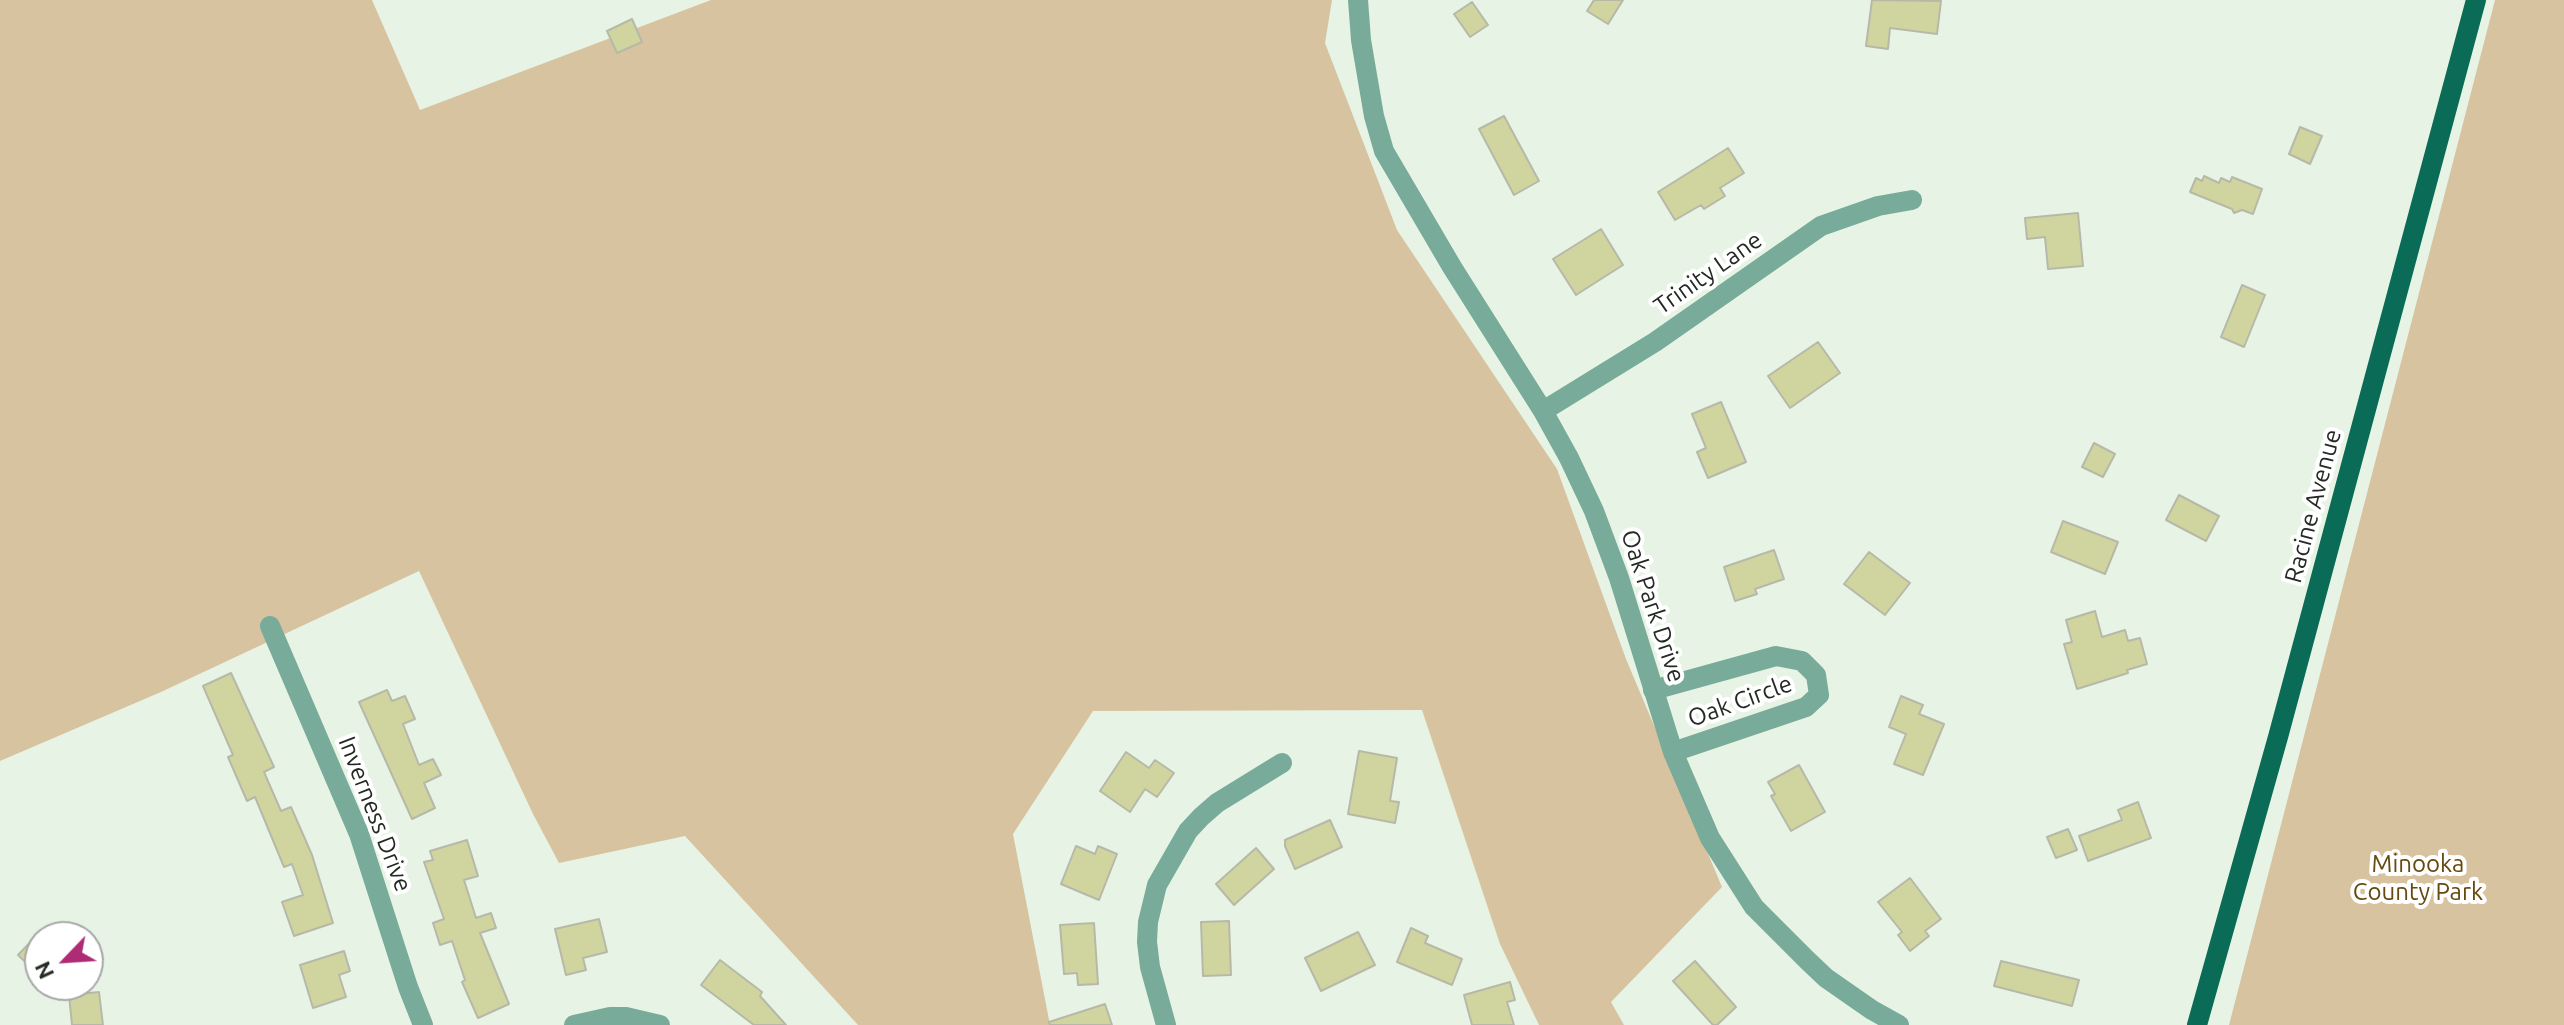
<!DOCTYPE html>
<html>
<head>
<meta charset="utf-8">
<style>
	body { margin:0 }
	#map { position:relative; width:2564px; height:1025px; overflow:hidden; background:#e7f4e5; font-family:Ubuntu,sans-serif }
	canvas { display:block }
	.north { position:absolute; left:24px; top:921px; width:80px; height:80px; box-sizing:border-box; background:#fff; border:2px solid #a7a9a7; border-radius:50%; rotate:245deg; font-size:22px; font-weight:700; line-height:32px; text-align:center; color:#242924 }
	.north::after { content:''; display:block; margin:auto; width:28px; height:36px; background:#ae2b75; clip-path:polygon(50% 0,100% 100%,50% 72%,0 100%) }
</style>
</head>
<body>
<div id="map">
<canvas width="2564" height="1025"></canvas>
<div class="north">N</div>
</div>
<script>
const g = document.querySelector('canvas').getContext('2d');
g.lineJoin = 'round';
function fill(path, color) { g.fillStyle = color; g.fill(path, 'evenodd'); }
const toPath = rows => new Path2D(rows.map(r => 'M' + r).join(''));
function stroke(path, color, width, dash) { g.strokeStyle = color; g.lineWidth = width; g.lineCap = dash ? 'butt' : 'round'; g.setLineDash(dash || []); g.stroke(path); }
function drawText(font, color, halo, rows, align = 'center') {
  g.font = font + ' Ubuntu,sans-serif'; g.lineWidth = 8; g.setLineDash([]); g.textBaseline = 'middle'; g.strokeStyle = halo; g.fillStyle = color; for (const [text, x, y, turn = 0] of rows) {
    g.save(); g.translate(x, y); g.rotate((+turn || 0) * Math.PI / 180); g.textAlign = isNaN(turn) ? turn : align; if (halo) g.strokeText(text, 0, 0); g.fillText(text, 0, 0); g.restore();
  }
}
fill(toPath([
	[0,0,372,0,420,110,711,0,1332,0,1325,43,1397,230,1557,469,1626,659,1722,887,1611,1002,1624,1025,1539,1025,1500,944,1422,710,1093,711,1013,834,1050,1025,858,1025,685,836,559,863,533,814,419,571,161,692,0,761],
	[2495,0,2564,0,2564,1025,2229,1025]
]), '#d7c3a0');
const building = toPath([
	[1594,0,1623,0,1608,24,1587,11,1594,0],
	[1872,0,1941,1,1937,34,1890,28,1888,49,1866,46,1872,0],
	[1472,2,1488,25,1470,37,1454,14,1472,2],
	[632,19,642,42,617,53,607,31,632,19],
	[1504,116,1539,181,1514,195,1479,129,1504,116],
	[2300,127,2322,136,2310,164,2289,154,2300,127],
	[1728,148,1744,173,1720,188,1725,196,1704,209,1701,205,1675,220,1658,192,1728,148],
	[2204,176,2219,183,2221,178,2230,182,2232,177,2262,189,2253,214,2242,210,2234,213,2232,209,2190,192,2196,178,2202,181,2204,176],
	[2078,213,2083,266,2048,269,2045,237,2027,239,2025,218,2078,213],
	[1601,229,1623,265,1576,295,1553,259,1601,229],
	[2242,285,2265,295,2244,347,2221,337,2242,285],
	[1818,342,1840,373,1790,408,1768,376,1818,342],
	[1721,402,1746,462,1708,478,1697,452,1706,448,1692,414,1721,402],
	[2094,443,2115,454,2103,477,2082,467,2094,443],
	[2179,495,2219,516,2206,541,2166,520,2179,495],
	[2063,521,2118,542,2105,574,2051,552,2063,521],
	[1774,550,1784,579,1755,589,1757,594,1735,601,1724,567,1774,550],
	[1869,552,1910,583,1885,615,1844,584,1869,552],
	[2095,611,2102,637,2125,630,2128,641,2140,638,2147,664,2127,670,2128,673,2077,689,2064,644,2072,642,2066,620,2095,611],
	[231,673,274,767,264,772,281,811,291,807,312,855,333,923,294,936,282,902,303,895,292,864,284,867,255,797,247,801,228,757,233,755,203,686,231,673],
	[387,690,392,701,405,696,415,719,403,724,419,765,433,759,441,775,424,783,435,808,412,819,359,702,387,690],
	[1901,696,1923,705,1919,714,1944,724,1923,775,1894,764,1906,734,1889,727,1901,696],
	[1359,751,1397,758,1390,801,1399,802,1395,823,1348,814,1359,751],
	[1126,752,1149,768,1155,760,1174,773,1157,797,1145,789,1130,812,1100,791,1126,752],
	[1799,765,1825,812,1791,831,1771,796,1775,794,1768,782,1799,765],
	[2138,802,2151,838,2088,861,2079,836,2122,820,2118,810,2138,802],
	[1330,820,1342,847,1295,869,1285,846,1285,840,1330,820],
	[2068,829,2077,850,2056,858,2047,837,2068,829],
	[467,840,478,876,464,880,476,918,491,913,496,928,480,933,509,1004,478,1018,462,982,465,980,452,941,440,945,433,923,444,919,424,862,433,860,430,851,467,840],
	[1076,846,1095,854,1098,846,1117,854,1099,900,1061,884,1076,846],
	[1256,848,1274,869,1234,905,1216,884,1256,848],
	[1910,878,1941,919,1925,931,1929,936,1910,951,1898,935,1902,932,1878,902,1910,878],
	[599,919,607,952,583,958,586,970,566,975,555,929,599,919],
	[1229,921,1231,975,1203,976,1201,922,1229,921],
	[1094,923,1098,984,1078,985,1077,973,1064,974,1060,925,1094,923],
	[1411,928,1428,936,1425,943,1462,959,1452,985,1397,962,1411,928],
	[40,932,40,976,18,955,40,932],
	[1358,932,1375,965,1321,991,1305,958,1358,932],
	[344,951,350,971,339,975,346,997,313,1008,300,965,344,951],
	[720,960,762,992,760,996,786,1025,754,1025,701,985,720,960],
	[1695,961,1736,1007,1717,1025,1713,1025,1673,981,1695,961],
	[2001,961,2079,980,2072,1006,1994,986,2001,961],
	[1510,982,1515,1000,1507,1002,1514,1025,1472,1025,1464,995,1510,982],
	[99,992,103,1025,72,1025,69,995,99,992],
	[1105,1004,1112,1025,1050,1025,1049,1022,1105,1004]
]);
fill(building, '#d0d59f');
stroke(building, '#b7b9a8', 2);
stroke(toPath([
	[1358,0,1361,40,1374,116,1384,151,1452,267,1543,411,1569,458,1594,511,1619,578,1673,752,1710,838,1754,907,1807,960,1826,978,1872,1010,1899,1025],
	[1543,411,1655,342,1821,226,1878,206,1912,200],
	[270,626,359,834,408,987,423,1025],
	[1653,690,1776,656,1802,661,1816,675,1819,695,1806,707,1673,752],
	[574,1025,610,1017,626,1017,660,1025],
	[1166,1025,1150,967,1147,942,1148,922,1157,885,1188,831,1201,817,1217,803,1282,763]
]), '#78ab9a', 20);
stroke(toPath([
	[2197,1025,2278,737,2476,0]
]), '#0a6c56', 20);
drawText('24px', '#242924', '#fff', [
	["Trinity Lane",1708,273,-35],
	["Racine Avenue",2313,506,-75],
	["Oak Park Drive",1653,606,72],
	["Oak Circle",1740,701,-20],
	["Inverness Drive",375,814,69]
]);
drawText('24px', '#65490e', '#fff', [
	["Minooka",2418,864],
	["County Park",2418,892]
]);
</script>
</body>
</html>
